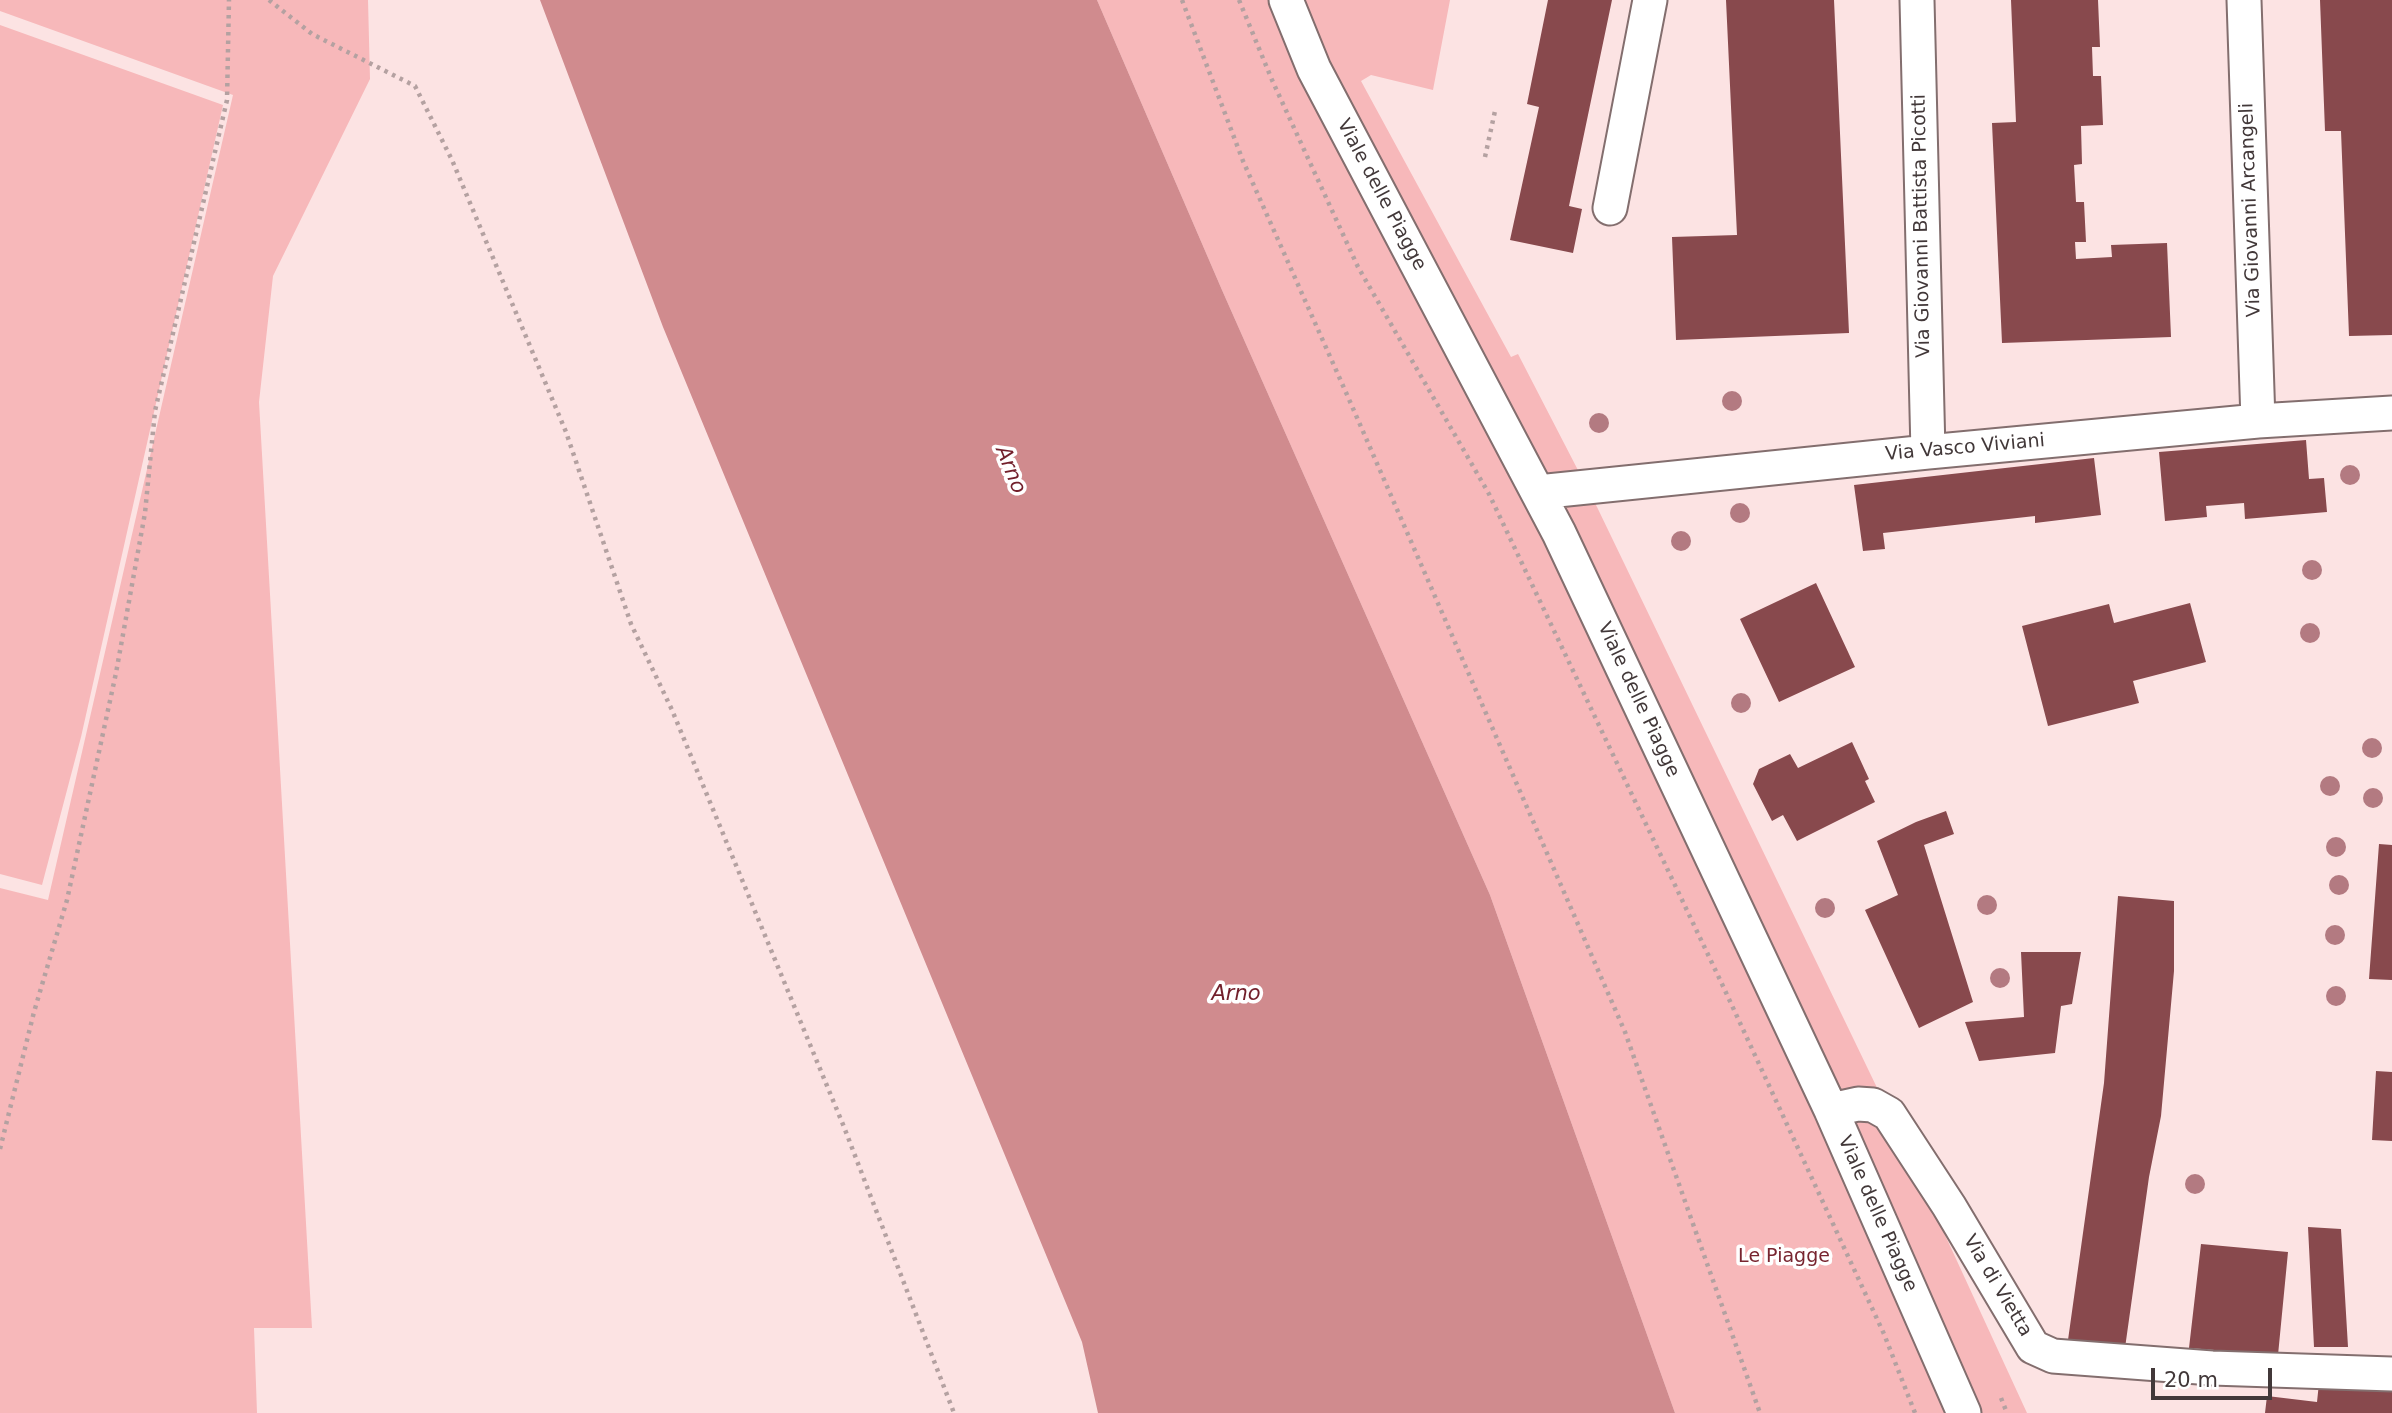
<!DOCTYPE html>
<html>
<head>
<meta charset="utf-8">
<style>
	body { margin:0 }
	#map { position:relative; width:2392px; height:1413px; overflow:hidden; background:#fce3e3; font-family:"DejaVu Sans",sans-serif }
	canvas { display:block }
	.scale { position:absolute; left:2151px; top:1368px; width:121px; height:32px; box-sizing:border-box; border:4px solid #423839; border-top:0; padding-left:9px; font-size:21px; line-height:24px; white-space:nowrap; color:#423839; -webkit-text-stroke:5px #fff; paint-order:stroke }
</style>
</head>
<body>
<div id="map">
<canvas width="2392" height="1413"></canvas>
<div class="scale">20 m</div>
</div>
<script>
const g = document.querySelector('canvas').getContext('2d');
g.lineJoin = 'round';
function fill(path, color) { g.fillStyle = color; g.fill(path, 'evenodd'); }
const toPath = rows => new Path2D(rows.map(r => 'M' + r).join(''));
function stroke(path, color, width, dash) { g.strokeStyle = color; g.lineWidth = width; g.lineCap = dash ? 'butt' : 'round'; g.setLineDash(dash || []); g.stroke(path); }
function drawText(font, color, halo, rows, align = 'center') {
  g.font = font + ' "DejaVu Sans",sans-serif'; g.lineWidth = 7; g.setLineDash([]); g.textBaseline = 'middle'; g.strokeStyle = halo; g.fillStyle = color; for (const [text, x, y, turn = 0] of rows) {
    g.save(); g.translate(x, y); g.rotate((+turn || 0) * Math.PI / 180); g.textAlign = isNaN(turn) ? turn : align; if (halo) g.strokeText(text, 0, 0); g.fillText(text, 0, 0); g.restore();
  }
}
fill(toPath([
	[0,0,368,0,370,79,273,276,259,402,312,1328,254,1328,257,1413,0,1413,0,888,48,900,233,95,0,11],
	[1097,0,1450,0,1433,90,1371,75,1361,81,1511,357,1518,354,1597,507,1881,1096,2027,1413,1675,1413,1490,895,1222,290],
	[0,25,223,105,81,737,42,885,0,874]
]), '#f7b8ba');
fill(toPath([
	[540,0,1097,0,1222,290,1490,895,1675,1413,1098,1413,1082,1342,663,327]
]), '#d08b8e');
fill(toPath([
	[1548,0,1612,0,1569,206,1582,209,1573,253,1510,240,1539,107,1527,104],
	[1726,0,1834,0,1849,333,1676,340,1672,237,1737,235],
	[2011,0,2098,0,2100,47,2092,47,2093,76,2101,76,2103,125,2081,126,2082,164,2074,165,2076,202,2084,202,2086,242,2075,242,2076,259,2112,257,2111,245,2167,243,2171,337,2002,343,1992,123,2016,122],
	[2320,0,2392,0,2392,335,2349,336,2341,131,2325,131],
	[2306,440,2309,479,2324,478,2327,512,2245,519,2244,503,2206,506,2207,517,2165,521,2159,452],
	[2094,458,2101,515,2035,523,2035,516,1883,533,1885,549,1863,551,1854,485],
	[1816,583,1855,667,1779,702,1740,619],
	[2190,603,2206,662,2133,681,2139,703,2048,726,2022,626,2109,604,2114,623],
	[1852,742,1869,779,1865,781,1875,802,1797,841,1783,815,1772,821,1753,784,1759,769,1790,754,1798,768],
	[1946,811,1954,834,1924,845,1973,1002,1919,1028,1865,910,1898,895,1877,841,1916,822],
	[2379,844,2392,845,2392,980,2369,979],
	[2118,896,2174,901,2174,971,2161,1116,2149,1177,2125,1348,2068,1340,2104,1083],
	[2021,952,2081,952,2072,1004,2061,1006,2055,1053,1979,1061,1965,1022,2024,1017],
	[2376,1071,2392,1072,2392,1141,2372,1140],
	[2308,1227,2341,1229,2348,1347,2314,1347],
	[2201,1244,2288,1252,2278,1355,2189,1348],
	[2319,1383,2392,1386,2392,1413,2265,1413,2267,1396,2317,1402]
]), '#88494d');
const street = toPath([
	[1286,0,1314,69,1559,533,1831,1110,1964,1413],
	[1917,0,1928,452],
	[2244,0,2258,421],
	[1610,208,1650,0],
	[1538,492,1928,452,2258,421,2392,413],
	[1831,1110,1858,1104,1873,1105,1889,1114,1949,1206,2033,1347,2053,1356,2212,1368,2392,1374]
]);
stroke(street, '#836e6e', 37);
stroke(toPath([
	[269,0,312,34,415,86,452,160,566,432,631,624,672,710,844,1127,954,1413],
	[1182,0,1243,161,1348,397,1625,1032,1760,1413],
	[1239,0,1272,80,1358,267,1489,494,1722,984,1884,1334,1915,1413],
	[1485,157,1495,111],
	[0,1149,34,1012,67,900,116,673,145,513,155,411,227,100,229,0],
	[2001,1398,2007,1413]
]), '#b4a1a1', 4.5, [3.5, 5]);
stroke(street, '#fff', 33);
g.fillStyle = '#b37a81';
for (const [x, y] of [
	[1732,401],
	[1599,423],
	[2350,475],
	[1740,513],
	[1681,541],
	[2312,570],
	[2310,633],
	[1741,703],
	[2372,748],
	[2330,786],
	[2373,798],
	[2336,847],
	[2339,885],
	[1987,905],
	[1825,908],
	[2335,935],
	[2000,978],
	[2336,996],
	[2195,1184]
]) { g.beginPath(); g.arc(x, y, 10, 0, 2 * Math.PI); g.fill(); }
drawText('19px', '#423839', '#fff', [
	["Viale delle Piagge",1381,195,62],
	["Via Giovanni Arcangeli",2251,210,-92],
	["Via Giovanni Battista Picotti",1922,226,-91],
	["Via Vasco Viviani",1965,448,-5],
	["Viale delle Piagge",1638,700,65],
	["Viale delle Piagge",1877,1214,66],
	["Via di Vietta",1997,1286,59]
]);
drawText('19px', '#782530', '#fff', [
	["Le Piagge",1784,1257]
]);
drawText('italic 21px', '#721f2b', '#fff', [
	["Arno",1010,470,68],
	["Arno",1236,995]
]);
</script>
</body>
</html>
